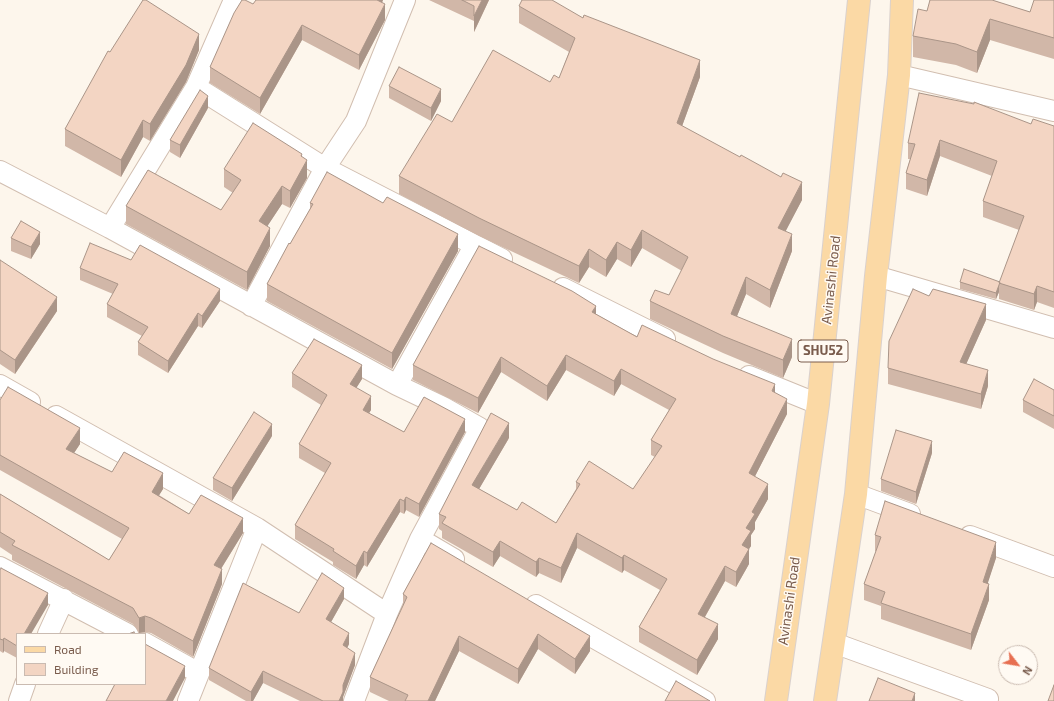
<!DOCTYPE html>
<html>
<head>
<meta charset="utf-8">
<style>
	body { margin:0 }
	#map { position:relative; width:1054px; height:701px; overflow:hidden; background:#fdf6ec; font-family:"Exo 2",sans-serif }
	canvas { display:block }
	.legend { position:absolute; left:16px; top:633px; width:130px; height:52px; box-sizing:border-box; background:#fffaf3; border:1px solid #cabbb1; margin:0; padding:5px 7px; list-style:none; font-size:12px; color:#7a5c4d }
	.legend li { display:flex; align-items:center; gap:8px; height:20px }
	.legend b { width:20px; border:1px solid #cabbb1 }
	.north { position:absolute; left:998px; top:645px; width:40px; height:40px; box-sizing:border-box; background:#fffaf3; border:1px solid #cabbb1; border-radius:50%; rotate:121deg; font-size:11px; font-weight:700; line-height:16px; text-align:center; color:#7a5c4d }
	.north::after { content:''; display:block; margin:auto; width:14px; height:18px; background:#e76f51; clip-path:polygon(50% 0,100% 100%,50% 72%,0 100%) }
</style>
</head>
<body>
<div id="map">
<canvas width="1054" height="701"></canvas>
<ul class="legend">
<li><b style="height:5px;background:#fbd9a5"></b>Road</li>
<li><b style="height:11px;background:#f3d5c3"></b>Building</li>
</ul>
<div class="north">N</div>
</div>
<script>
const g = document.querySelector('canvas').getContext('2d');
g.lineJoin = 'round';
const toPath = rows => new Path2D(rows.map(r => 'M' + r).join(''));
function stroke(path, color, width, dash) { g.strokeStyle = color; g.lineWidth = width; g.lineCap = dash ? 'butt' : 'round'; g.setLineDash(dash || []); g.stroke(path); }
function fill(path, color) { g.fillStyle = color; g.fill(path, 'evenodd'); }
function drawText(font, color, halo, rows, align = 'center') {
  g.font = font + ' "Exo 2",sans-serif'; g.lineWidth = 3; g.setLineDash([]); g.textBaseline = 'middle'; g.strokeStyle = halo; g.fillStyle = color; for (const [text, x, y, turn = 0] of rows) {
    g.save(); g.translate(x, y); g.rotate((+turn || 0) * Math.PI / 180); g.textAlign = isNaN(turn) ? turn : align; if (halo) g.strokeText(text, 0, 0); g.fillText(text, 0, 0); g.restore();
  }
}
const street = toPath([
	[234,0,196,87,325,168,251,306],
	[405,0,356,121,325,168,502,259],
	[899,75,1054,111],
	[0,171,110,228,397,385,474,246],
	[110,228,196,87],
	[876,276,1054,328],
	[563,288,665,339],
	[749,376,818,404],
	[0,385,30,402],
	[397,385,443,407,480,428,420,539],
	[56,416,257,528,387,614],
	[856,494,910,514],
	[970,536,1054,567],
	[0,567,128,634],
	[536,605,705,701],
	[48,634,64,599],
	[145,643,199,673],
	[834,643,988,699],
	[19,701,25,684],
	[188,701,257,528],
	[354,701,387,614,420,539,454,559]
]);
const primary = toPath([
	[776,701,818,404,859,0],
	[825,701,856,494,876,276,899,75,902,0]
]);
stroke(street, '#d1beb0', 22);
stroke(primary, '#dad1cd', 24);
stroke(street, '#fff', 20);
stroke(primary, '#fbd9a5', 22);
fill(toPath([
	[256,0,383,0,382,3,385,20,359,70,302,40,260,114,210,83,210,67],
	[429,0,489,0,474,32,474,21],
	[1054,0,1054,59,990,40,977,73,956,65,913,57,913,36,927,11,995,1,1030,12],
	[519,6,583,18,700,77,682,126,802,200,785,231,792,251,770,308,746,294,737,316,792,357,783,378,723,353,650,319,650,301,669,295,682,271,642,248,631,267,617,259,606,277,589,267,579,283,479,236,399,194,399,176,452,122,550,82,559,78,569,52,519,23],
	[199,50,186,82,150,141,143,137,121,177,65,146,65,129,110,52],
	[389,86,441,101,431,121,389,98],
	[208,108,180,158,170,152,170,140],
	[1031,124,1054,126,1054,308,1037,302,1034,310,999,299,999,292,996,299,960,289,960,282,1000,282,1019,230,983,217,983,201,992,176,940,156,927,196,906,189,906,173,910,159,908,159,908,143],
	[302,157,307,178,290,208,282,204,267,226,270,246,247,290,126,224,126,206,221,210,233,193,224,187,224,169],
	[310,203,383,203,458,251,392,369,267,301,267,284,310,209],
	[11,238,40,244,31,259,11,251],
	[0,260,57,311,15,374,0,364],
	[80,268,220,301,202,328,198,326,168,373,138,355,138,342,142,336,107,317,107,304,113,294,80,280],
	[596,314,637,337,775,393,787,414,755,476,768,499,755,522,755,529,751,535,751,546,749,549,749,564,736,587,725,581,705,617,718,639,697,675,639,642,639,627,660,590,624,570,622,573,577,548,561,583,539,573,536,577,500,556,493,567,442,538,442,531,439,529,439,514,509,438,479,489,517,510,556,523,576,489,576,482,633,489,655,457,651,455,651,440,669,410,621,384,614,396,566,370,547,401,501,372,478,413,413,380,413,365],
	[986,320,966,364,988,386,981,409,888,384,888,368],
	[292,373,362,379,356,388,371,410,369,413,404,432,465,432,419,517,406,510,404,514,400,512,367,567,364,565,356,579,333,565,333,562,295,539,295,525,325,473,299,458,299,444,321,405,292,387],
	[1054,390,1054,429,1023,412,1023,400],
	[0,400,80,444,74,453,112,472,163,489,159,495,189,514,243,533,221,569,222,584,193,657,151,633,145,632,139,633,133,624,12,560,12,555,0,547,0,494,109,560,122,539,0,470],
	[272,436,232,501,213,490,213,478],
	[932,453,916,504,881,491,881,479],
	[875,535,996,558,987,584,989,600,971,650,881,619,881,606,864,600,864,584,876,551,875,551],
	[431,543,590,651,575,674,538,649,518,684,459,651,435,701,389,701,370,692,370,677,403,606,403,594],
	[0,570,48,605,17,634,17,658,4,651,3,653,0,651],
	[344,599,331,622,349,644,347,648,355,665,343,697,343,701,300,701,263,683,253,701,246,701,209,680,209,668,299,613]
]), '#d1b7a8');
fill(toPath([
	[376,0,383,0,376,15],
	[482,0,489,0,474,32,474,16],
	[385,4,385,20,359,70,359,55],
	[990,19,990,40,977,73,977,52],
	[302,25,302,40,260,114,260,98],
	[199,34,199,50,186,82,150,141,150,124],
	[700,60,700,77,677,140,677,123],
	[441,89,441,101,431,121,431,108],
	[208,96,208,108,180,158,180,145],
	[143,120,143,137,121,177,121,160],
	[940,140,940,156,927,196,927,180],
	[302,154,302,169,307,160,307,178,290,208,290,191,301,156],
	[802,182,802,200,778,246,778,228],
	[282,186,282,204,259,239,259,221],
	[270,228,270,246,247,290,247,272],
	[642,230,642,248,631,267,631,250],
	[40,232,40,244,31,259,31,247],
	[458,234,458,251,392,369,392,353],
	[792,234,792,251,770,308,770,290],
	[617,242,617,259,606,277,606,260],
	[589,249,589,267,579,283,579,266],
	[746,277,746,294,731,331,731,314],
	[999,285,999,292,996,299,996,293],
	[1037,286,1037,302,1034,310,1034,294],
	[220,289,220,301,202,328,202,316],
	[57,297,57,311,15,374,15,360],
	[986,304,986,320,960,378,960,362],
	[596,306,596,321,592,312],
	[198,313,198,326,168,373,168,361],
	[792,339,792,357,783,378,783,360],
	[566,355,566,370,547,401,547,386],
	[501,357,501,372,478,413,478,398],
	[362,365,362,379,350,398,350,384],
	[621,369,621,384,614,396,614,381],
	[988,370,988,386,981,409,981,394],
	[775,384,775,399,772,391],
	[371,396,371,410,363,423,363,410],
	[787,399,787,414,749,488,749,473],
	[465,419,465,432,419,517,419,504],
	[509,423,509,438,472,501,472,485],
	[272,424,272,436,232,501,232,488],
	[80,428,80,444,66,465,66,449],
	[932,441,932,453,916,504,916,492],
	[163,473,163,489,152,507,152,492],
	[768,484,768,499,755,522,755,529,751,535,751,546,749,549,749,564,736,587,736,572,746,528,752,512],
	[406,497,406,510,404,514,404,501],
	[400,499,400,512,367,567,367,553],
	[243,518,243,533,214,580,214,565],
	[577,533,577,548,561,583,561,568],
	[500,541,500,556,493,567,493,552],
	[996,542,996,558,983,598,983,582],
	[364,551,364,565,356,579,356,566],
	[624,555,624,570,622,573,622,558],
	[539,558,539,573,536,577,536,562],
	[725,566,725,581,698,629,698,614],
	[222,569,222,584,193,657,193,641],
	[989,584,989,600,971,650,971,634],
	[344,588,344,599,326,631,326,619],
	[48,593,48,605,31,634,24,634],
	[145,616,145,632,139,633,139,618],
	[718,624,718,639,697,675,697,660],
	[349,633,349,644,343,657,343,645],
	[538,634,538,649,518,684,518,669],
	[459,636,459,651,435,701,428,701],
	[590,636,590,651,575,674,575,659],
	[4,638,4,651,3,653,3,640],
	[355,653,355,665,343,697,343,701,339,701,343,685],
	[185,666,185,678,173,701,166,701],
	[263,671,263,683,253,701,251,701,251,692],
	[915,693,915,701,912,701]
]), '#aa9588');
const building = toPath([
	[143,0,146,0,199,34,186,65,150,124,143,120,121,160,65,129,108,51,110,52,143,0],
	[242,0,245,0,253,4,256,0,377,0,385,4,359,55,302,25,260,98,210,67,234,13,242,0],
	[462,0,482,0,474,16,474,6,462,0],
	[522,0,552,0,583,18,584,15,700,60,677,123,740,157,741,155,781,177,783,173,802,182,778,228,792,234,770,290,746,277,731,314,792,339,783,360,723,336,650,301,655,290,669,295,688,257,642,230,631,250,617,242,606,260,589,249,579,266,479,218,399,176,437,114,452,122,493,50,550,82,554,75,559,78,575,38,519,6,522,0],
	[930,0,992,0,1030,12,1034,0,1054,0,1054,38,990,19,977,52,956,44,913,36,918,9,927,11,930,0],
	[399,67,441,89,431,108,389,86,399,67],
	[200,90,208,96,180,145,170,140,200,90],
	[919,93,974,104,974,102,1031,124,1033,119,1054,126,1054,292,1037,286,1034,294,999,283,1024,216,983,201,997,161,940,140,927,180,906,173,915,144,908,143,919,93],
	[253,123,302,154,301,156,307,160,290,191,282,186,259,221,270,228,247,272,126,206,148,170,221,210,241,180,224,169,253,123],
	[327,172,383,203,387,197,458,234,392,353,267,284,289,243,290,244,313,204,310,203,327,172],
	[21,221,40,232,31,247,11,238,21,221],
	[90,243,131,260,140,245,220,289,202,316,198,313,168,361,138,342,148,327,107,304,118,284,80,268,90,243],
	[479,246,572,291,596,306,592,312,637,337,642,325,713,359,775,384,772,391,787,399,749,473,768,484,752,512,755,514,746,528,751,531,742,545,749,549,736,572,725,566,698,614,718,624,697,660,639,627,667,579,624,555,622,558,577,533,561,568,539,558,536,562,500,541,493,552,442,523,446,517,439,514,491,413,509,423,472,485,517,510,522,502,556,523,580,484,576,482,589,461,633,489,662,446,651,440,676,399,621,369,614,381,566,355,547,386,501,357,478,398,413,365,479,246],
	[0,260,57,297,15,360,0,350,0,260],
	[964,269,1000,282,999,285,996,293,960,282,964,269],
	[913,289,929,296,933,289,986,304,960,362,988,370,981,394,888,368,889,341,913,289],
	[314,339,362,365,350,384,371,396,363,410,404,432,424,397,465,419,419,504,406,497,404,501,400,499,367,553,364,551,356,566,333,551,334,549,295,525,331,463,299,444,327,395,292,373,314,339],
	[1034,379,1054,390,1054,416,1023,400,1034,379],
	[8,387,80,428,66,449,112,472,124,452,163,473,152,492,189,514,201,495,243,518,214,565,222,569,193,641,151,618,145,616,139,618,133,608,12,545,15,541,0,532,0,494,109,560,129,528,0,455,0,400,8,387],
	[254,412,272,424,232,488,213,478,254,412],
	[896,430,932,441,916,492,881,479,896,430],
	[885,501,996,542,983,582,989,584,971,634,881,603,885,592,864,584,881,537,875,535,885,501],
	[431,543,590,636,575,659,538,634,518,669,459,636,428,701,405,701,408,695,370,677,407,597,403,594,431,543],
	[1,568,48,593,24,634,17,634,17,646,4,638,3,640,0,639,0,570,1,568],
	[322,573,344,588,326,619,349,633,343,645,355,653,343,685,343,692,339,701,323,701,263,671,251,692,209,668,243,583,299,613,322,573],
	[134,632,135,634,127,634,128,634,134,632],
	[145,644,185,666,166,701,106,701,115,684,145,684,145,644],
	[878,678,915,693,912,701,869,701,878,678],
	[676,681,710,701,665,701,676,681],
	[1054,685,1054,701,1048,701,1054,685]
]);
fill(building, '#f3d5c3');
stroke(building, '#aa9588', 1);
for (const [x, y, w] of [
	[823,351,50]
]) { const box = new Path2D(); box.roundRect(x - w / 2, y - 11, w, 22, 3); g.fillStyle = '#fffaf3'; g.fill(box); stroke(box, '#7a5c4d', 1); }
drawText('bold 13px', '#7a5c4d', null, [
	["SHU52",823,351]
]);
drawText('14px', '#7a5c4d', '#fffaf3', [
	["Avinashi Road",831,280,-84],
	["Avinashi Road",789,601,-82]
]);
</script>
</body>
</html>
